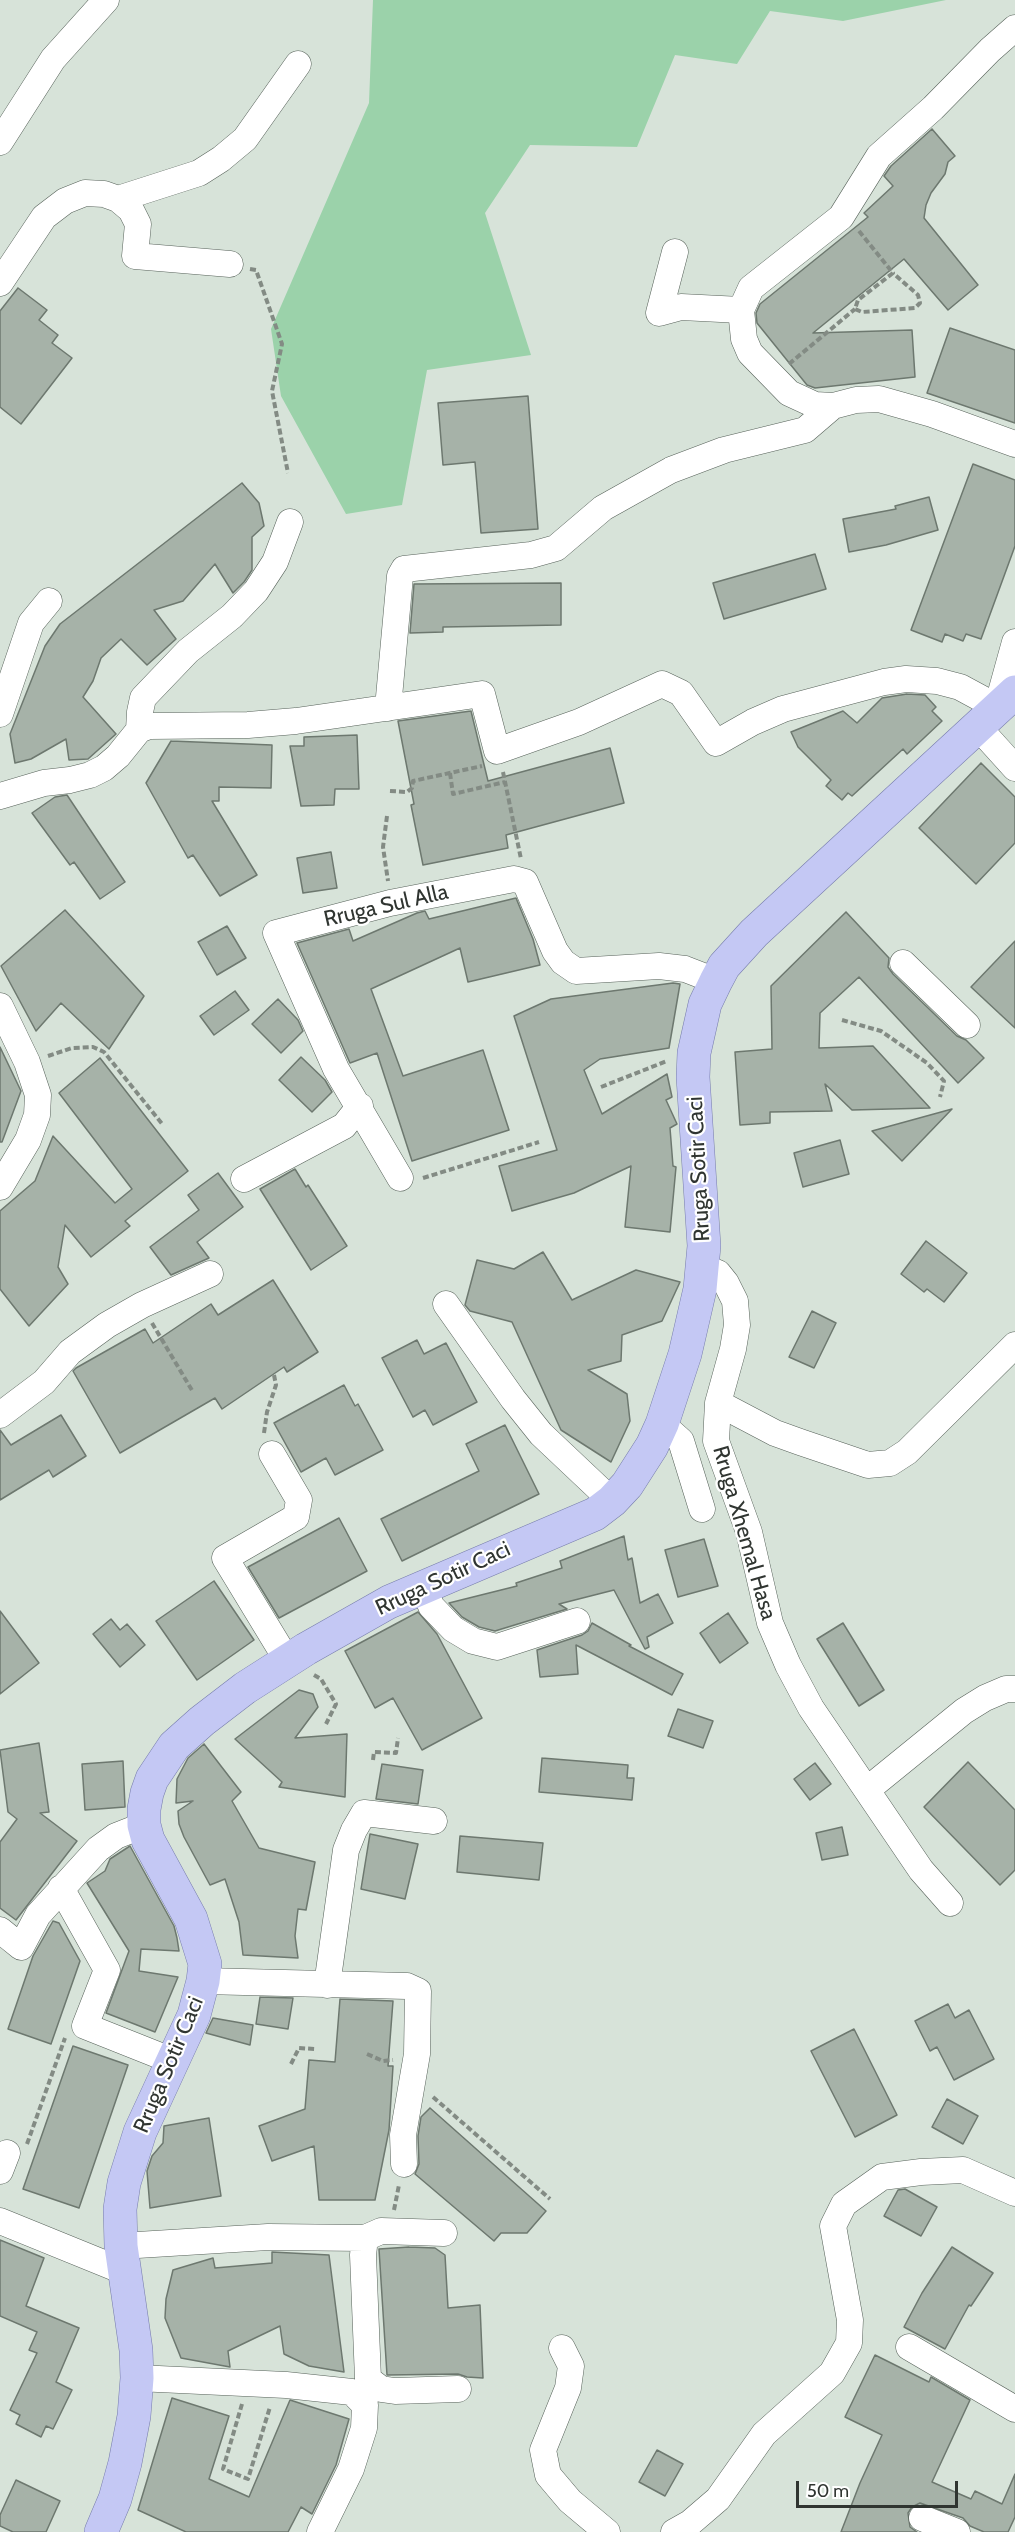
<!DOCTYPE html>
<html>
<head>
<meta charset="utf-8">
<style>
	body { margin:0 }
	#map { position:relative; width:1015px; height:2532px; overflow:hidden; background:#d7e3d9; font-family:Cabin,sans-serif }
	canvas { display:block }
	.scale { position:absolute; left:796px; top:2481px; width:162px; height:27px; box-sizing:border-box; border:3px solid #303531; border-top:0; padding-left:8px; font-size:18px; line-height:21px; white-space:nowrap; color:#303531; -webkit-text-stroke:4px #fff; paint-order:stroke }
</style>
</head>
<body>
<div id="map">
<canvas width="1015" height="2532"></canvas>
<div class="scale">50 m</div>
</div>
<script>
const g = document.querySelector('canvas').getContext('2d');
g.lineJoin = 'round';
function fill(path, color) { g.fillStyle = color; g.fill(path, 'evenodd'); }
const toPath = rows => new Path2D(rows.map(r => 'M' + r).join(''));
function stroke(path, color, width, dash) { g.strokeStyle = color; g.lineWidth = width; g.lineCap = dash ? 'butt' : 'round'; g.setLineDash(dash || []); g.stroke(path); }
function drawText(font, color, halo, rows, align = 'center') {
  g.font = font + ' Cabin,sans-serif'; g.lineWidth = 4.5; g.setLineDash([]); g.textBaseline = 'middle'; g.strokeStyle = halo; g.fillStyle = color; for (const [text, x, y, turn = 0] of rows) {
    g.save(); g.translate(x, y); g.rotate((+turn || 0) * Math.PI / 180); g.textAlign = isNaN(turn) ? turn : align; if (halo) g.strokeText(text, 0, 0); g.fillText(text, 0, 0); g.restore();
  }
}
fill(toPath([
	[373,0,946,0,843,21,770,11,737,64,675,55,637,147,530,145,485,213,531,355,427,370,402,505,346,514,281,396,271,329,369,103]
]), '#9bd2aa');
const building = toPath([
	[932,129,955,156,948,162,945,174,931,193,926,205,924,218,978,285,948,310,904,259,813,333,912,330,915,377,815,388,807,385,757,323,756,313,760,304,868,217,864,213,893,186,884,176,891,166,932,129],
	[18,288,47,310,39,320,58,335,52,343,72,358,21,424,0,407,0,311,18,288],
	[950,328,1015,350,1015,423,927,393,950,328],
	[528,396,538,529,481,533,475,462,443,465,438,403,528,396],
	[973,464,1015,480,1015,546,981,639,966,634,963,641,945,634,942,642,911,630,973,464],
	[242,483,259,503,264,526,252,537,252,570,244,582,233,593,215,564,183,601,154,610,176,639,147,665,121,639,101,658,93,681,83,697,116,734,88,759,69,760,66,739,31,759,15,763,10,734,45,646,60,624,242,483],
	[929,497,938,530,886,545,849,552,843,519,896,509,895,506,929,497],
	[815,554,826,589,724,619,713,583,815,554],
	[561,583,561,625,443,627,443,632,410,633,414,584,561,583],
	[907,694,925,695,936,707,932,711,942,721,907,754,903,749,852,796,848,793,842,800,826,786,831,780,798,747,791,732,843,711,857,723,882,698,907,694],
	[471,711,488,781,610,748,624,803,506,835,508,848,423,865,411,805,414,804,398,721,471,711],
	[357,735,359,789,335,789,334,805,301,806,290,746,304,746,304,737,357,735],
	[171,741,272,745,271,788,219,787,219,801,212,801,257,875,220,896,193,855,188,858,146,783,171,741],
	[981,763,1015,797,1015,843,976,884,919,828,981,763],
	[67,795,125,882,100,899,74,862,70,865,32,813,55,797,67,795],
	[331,852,337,888,303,893,297,858,331,852],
	[516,898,533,939,540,965,468,982,460,948,371,989,403,1076,483,1050,509,1130,412,1161,377,1053,350,1063,297,943,349,929,353,941,417,913,425,911,429,919,516,898],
	[65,910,144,996,109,1049,61,1003,36,1031,1,966,65,910],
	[846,912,889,958,888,967,893,974,957,1036,966,1040,984,1058,958,1083,859,977,820,1013,819,1048,873,1046,930,1108,852,1110,825,1084,832,1111,770,1112,770,1123,740,1125,735,1052,772,1049,771,986,846,912],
	[227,926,246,958,217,975,198,942,227,926],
	[1015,941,1015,1028,971,987,1015,941],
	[673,983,680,984,669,1048,600,1059,584,1070,602,1114,667,1074,672,1097,666,1100,677,1124,670,1128,673,1166,676,1167,670,1232,625,1227,631,1166,574,1193,512,1211,499,1166,557,1150,514,1016,551,999,673,983],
	[235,991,249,1010,214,1035,200,1016,235,991],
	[278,999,298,1020,303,1031,281,1053,252,1024,278,999],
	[0,1047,21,1091,2,1142,0,1142,0,1047],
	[301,1057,325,1080,332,1092,312,1112,279,1080,301,1057],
	[100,1058,188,1171,125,1221,130,1226,91,1257,65,1225,58,1267,68,1284,29,1326,0,1289,0,1211,35,1181,53,1136,115,1203,132,1189,59,1093,100,1058],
	[952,1109,902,1161,872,1131,952,1109],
	[840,1140,849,1174,803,1187,794,1153,840,1140],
	[295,1169,306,1187,308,1185,347,1246,311,1270,260,1189,295,1169],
	[218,1173,243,1207,197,1242,209,1258,171,1275,150,1247,199,1210,188,1195,218,1173],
	[926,1241,967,1273,944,1302,927,1289,924,1292,901,1274,926,1241],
	[543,1252,572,1300,636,1270,680,1282,662,1321,622,1335,621,1361,588,1370,627,1394,630,1421,611,1462,561,1430,512,1322,470,1311,465,1305,477,1260,514,1269,543,1252],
	[273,1280,318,1352,287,1372,284,1367,222,1409,215,1398,120,1453,73,1371,76,1368,145,1329,153,1343,211,1304,218,1315,273,1280],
	[812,1311,836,1323,814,1368,789,1357,812,1311],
	[417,1340,424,1354,446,1343,477,1402,433,1425,425,1410,413,1417,382,1358,417,1340],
	[344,1385,355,1406,358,1404,383,1450,335,1475,326,1458,301,1472,274,1423,344,1385],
	[61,1415,86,1456,53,1477,49,1470,0,1500,0,1430,11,1445,61,1415],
	[505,1425,539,1494,402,1561,381,1519,479,1471,466,1444,505,1425],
	[339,1518,367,1571,279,1618,248,1567,339,1518],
	[624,1536,628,1560,632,1558,640,1603,658,1594,673,1623,647,1637,649,1647,645,1649,614,1590,559,1604,567,1609,495,1631,479,1627,462,1617,449,1603,517,1586,516,1583,562,1568,560,1561,624,1536],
	[704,1539,718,1586,678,1597,665,1550,704,1539],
	[214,1581,254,1640,197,1680,156,1621,214,1581],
	[0,1611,39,1663,0,1694,0,1611],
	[418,1612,437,1634,482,1718,422,1750,393,1698,375,1708,345,1651,418,1612],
	[728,1613,748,1643,720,1663,700,1633,728,1613],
	[111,1619,120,1630,127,1624,145,1645,120,1667,93,1634,111,1619],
	[592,1623,631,1645,629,1646,683,1674,672,1695,576,1645,578,1674,540,1677,537,1650,582,1635,588,1631,592,1623],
	[843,1623,884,1690,859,1706,817,1639,843,1623],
	[299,1690,313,1694,318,1707,295,1738,347,1734,345,1797,279,1787,282,1782,235,1739,299,1690],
	[678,1709,713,1721,703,1748,668,1736,678,1709],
	[39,1743,49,1812,40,1813,77,1841,16,1920,0,1908,0,1842,17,1819,8,1812,0,1750,39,1743],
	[204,1744,241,1792,232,1801,259,1848,315,1862,306,1910,298,1909,295,1936,298,1958,243,1955,239,1922,225,1879,210,1885,184,1837,179,1824,178,1811,193,1801,176,1803,177,1779,188,1758,204,1744],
	[542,1758,628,1765,627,1778,634,1778,632,1800,539,1792,542,1758],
	[123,1761,125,1807,85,1810,82,1764,123,1761],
	[968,1762,1015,1810,1015,1870,1000,1885,924,1807,968,1762],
	[815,1763,831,1784,810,1800,794,1779,815,1763],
	[382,1764,423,1770,418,1804,376,1799,382,1764],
	[842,1827,848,1855,822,1860,816,1833,842,1827],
	[370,1834,418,1844,405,1899,361,1889,370,1834],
	[460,1836,543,1843,539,1880,457,1872,460,1836],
	[130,1846,174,1926,177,1938,179,1951,141,1949,139,1971,178,1977,155,2032,106,2013,129,1951,87,1883,105,1871,110,1859,130,1846],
	[53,1921,59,1923,80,1961,51,2044,8,2029,33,1956,53,1921],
	[260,1997,293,1998,288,2029,256,2024,260,1997],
	[340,1999,393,2001,388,2066,393,2066,389,2130,375,2200,319,2200,314,2146,272,2161,259,2126,305,2109,309,2060,335,2062,340,1999],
	[948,2004,955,2018,969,2010,994,2059,954,2080,937,2047,930,2051,915,2021,948,2004],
	[213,2018,253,2025,250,2045,206,2033,213,2018],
	[854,2029,897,2115,855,2137,811,2051,854,2029],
	[73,2046,128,2065,79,2208,23,2189,73,2046],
	[947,2099,978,2116,963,2144,932,2127,947,2099],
	[430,2108,546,2211,527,2233,501,2233,494,2241,415,2174,419,2164,418,2136,421,2117,430,2108],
	[209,2118,221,2196,150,2208,147,2171,152,2156,163,2143,164,2126,209,2118],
	[905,2189,937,2207,921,2236,884,2216,898,2190,905,2189],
	[0,2240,44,2258,26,2306,79,2328,56,2382,72,2390,53,2429,46,2426,41,2437,16,2424,20,2415,10,2410,37,2353,29,2350,37,2332,0,2316,0,2240],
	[409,2247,435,2248,445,2255,448,2308,480,2305,483,2378,467,2377,458,2374,387,2375,379,2249,409,2247],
	[952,2247,993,2273,971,2306,969,2305,945,2349,904,2327,922,2293,952,2247],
	[272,2252,329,2255,344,2372,309,2366,284,2354,280,2326,228,2351,230,2367,181,2358,165,2318,166,2299,173,2270,213,2258,215,2268,272,2263,272,2252],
	[875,2355,929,2382,931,2377,970,2400,932,2482,971,2499,975,2491,1002,2504,1015,2474,1015,2517,1008,2532,984,2532,970,2526,963,2518,920,2503,912,2507,908,2513,910,2527,917,2532,841,2532,860,2483,882,2435,845,2417,875,2355],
	[172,2398,229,2416,209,2479,249,2497,290,2400,349,2419,336,2465,312,2514,301,2507,288,2532,186,2532,138,2510,172,2398],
	[657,2450,683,2464,665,2496,639,2482,657,2450],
	[16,2480,60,2501,46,2532,13,2532,0,2526,0,2515,16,2480]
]);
fill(building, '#a6b2a8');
stroke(building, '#6d786f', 1.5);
const minor = toPath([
	[1015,28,990,50,933,108,879,156,841,217,751,288,741,310,744,339,750,353,789,393,815,405,833,406,856,400,879,399,932,414,1015,444],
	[0,142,53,59,106,0],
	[118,199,199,173,221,159,245,139,298,64],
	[675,252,659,313,681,307,741,310],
	[0,283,44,217,65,201,85,193,104,194,118,199,131,210,138,224,135,256,230,264],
	[388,708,400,576,404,569,531,555,556,548,603,508,671,470,724,450,805,430,833,406],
	[0,714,31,623,49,601],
	[977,726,1015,768],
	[139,730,149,726,248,725,296,721,482,694,497,751,579,722,662,684,681,693,716,743,753,722,783,709,884,682,906,679,937,681,960,687,997,707,1015,642],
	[0,796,44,783,70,780,90,775,104,768,118,756,139,730,140,712,143,698,188,651,232,616,256,591,275,562,290,522],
	[903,963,967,1025],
	[0,1006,27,1062,38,1095,37,1115,28,1140,0,1187],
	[400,1178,336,1069,276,933,390,903,514,879,525,882,555,951,563,962,576,971,659,966,685,969,716,981],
	[244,1179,344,1126,360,1106],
	[703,1267,718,1273,726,1283,735,1301,737,1325,733,1349,718,1403,716,1441,749,1532,770,1623,788,1665,811,1708,921,1870,950,1903],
	[446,1304,513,1399,541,1434,612,1501],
	[718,1403,775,1433,800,1442,868,1465,890,1463,907,1452,1015,1345],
	[0,1415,44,1382,70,1352,107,1325,142,1305,210,1274],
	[662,1424,681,1441,702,1509],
	[272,1454,299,1500,296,1517,225,1558,287,1660],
	[424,1587,431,1606,453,1629,473,1641,497,1647,577,1621],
	[868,1789,964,1711,985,1698,1006,1689,1015,1689],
	[61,1888,107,1970,85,2026,173,2061],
	[0,1930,21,1947,38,1915,98,1849,116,1836,144,1825],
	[203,1981,407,1986,418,1991,417,2054,403,2135,404,2164],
	[327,1985,346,1850,354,1830,364,1813,434,1821],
	[0,2171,7,2153],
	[0,2221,123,2271],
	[444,2233,381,2231,365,2238,363,2255,368,2379,381,2389,395,2391,458,2389],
	[121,2246,268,2237,365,2238],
	[909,2347,1015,2409],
	[562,2348,571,2366,568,2388,543,2450,548,2475,570,2501,607,2532],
	[137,2378,286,2385,352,2392,365,2405,364,2428,351,2469,320,2532],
	[922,2518,957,2532],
	[674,2532,690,2523,718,2499,764,2434,832,2373,849,2343,850,2320,833,2226,844,2204,882,2177,921,2172,963,2170,1015,2193]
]);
const major = toPath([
	[101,2532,115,2499,125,2463,134,2416,137,2378,136,2350,121,2246,120,2209,124,2183,140,2132,194,2015,203,1981,205,1964,191,1919,148,1840,144,1825,144,1809,147,1793,152,1779,174,1746,202,1721,245,1688,306,1649,389,1602,595,1514,612,1501,627,1485,652,1446,662,1424,685,1354,700,1289,704,1246,693,1077,694,1053,705,1004,716,981,724,966,754,933,1015,692]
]);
stroke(minor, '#57625a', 27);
stroke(major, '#767cab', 34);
stroke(toPath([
	[859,231,893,273,858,300,855,309,862,312,915,308,920,303,918,295,893,273],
	[250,269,256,270,282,344,272,391,288,473],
	[789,364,855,309],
	[503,772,521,859],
	[450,773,453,794,505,782],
	[390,791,407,792,412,788,413,781,482,766],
	[387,816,383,847,388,881],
	[842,1020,881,1031,927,1063,944,1081,940,1097],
	[48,1056,72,1048,93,1047,104,1052,163,1125],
	[601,1087,667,1061],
	[423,1178,539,1142],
	[152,1323,193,1392],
	[264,1433,267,1412,276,1385,274,1375],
	[314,1675,321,1679,336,1704,326,1724],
	[373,1760,374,1752,396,1753,398,1738],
	[367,2054,383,2061,393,2060],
	[291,2064,299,2048,315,2049],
	[433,2097,550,2199],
	[27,2144,65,2038],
	[394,2210,399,2185],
	[242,2404,223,2469,248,2479,270,2407]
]), '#838b84', 4, [6, 3]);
stroke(minor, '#fff', 26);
stroke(major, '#c4c8f4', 33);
drawText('22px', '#303531', '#fff', [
	["Rruga Sul Alla",386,906,-13],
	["Rruga Sotir Caci",699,1169,-93],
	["Rruga Xhemal Hasa",744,1533,74],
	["Rruga Sotir Caci",443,1579,-25],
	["Rruga Sotir Caci",169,2065,-67]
]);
</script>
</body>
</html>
